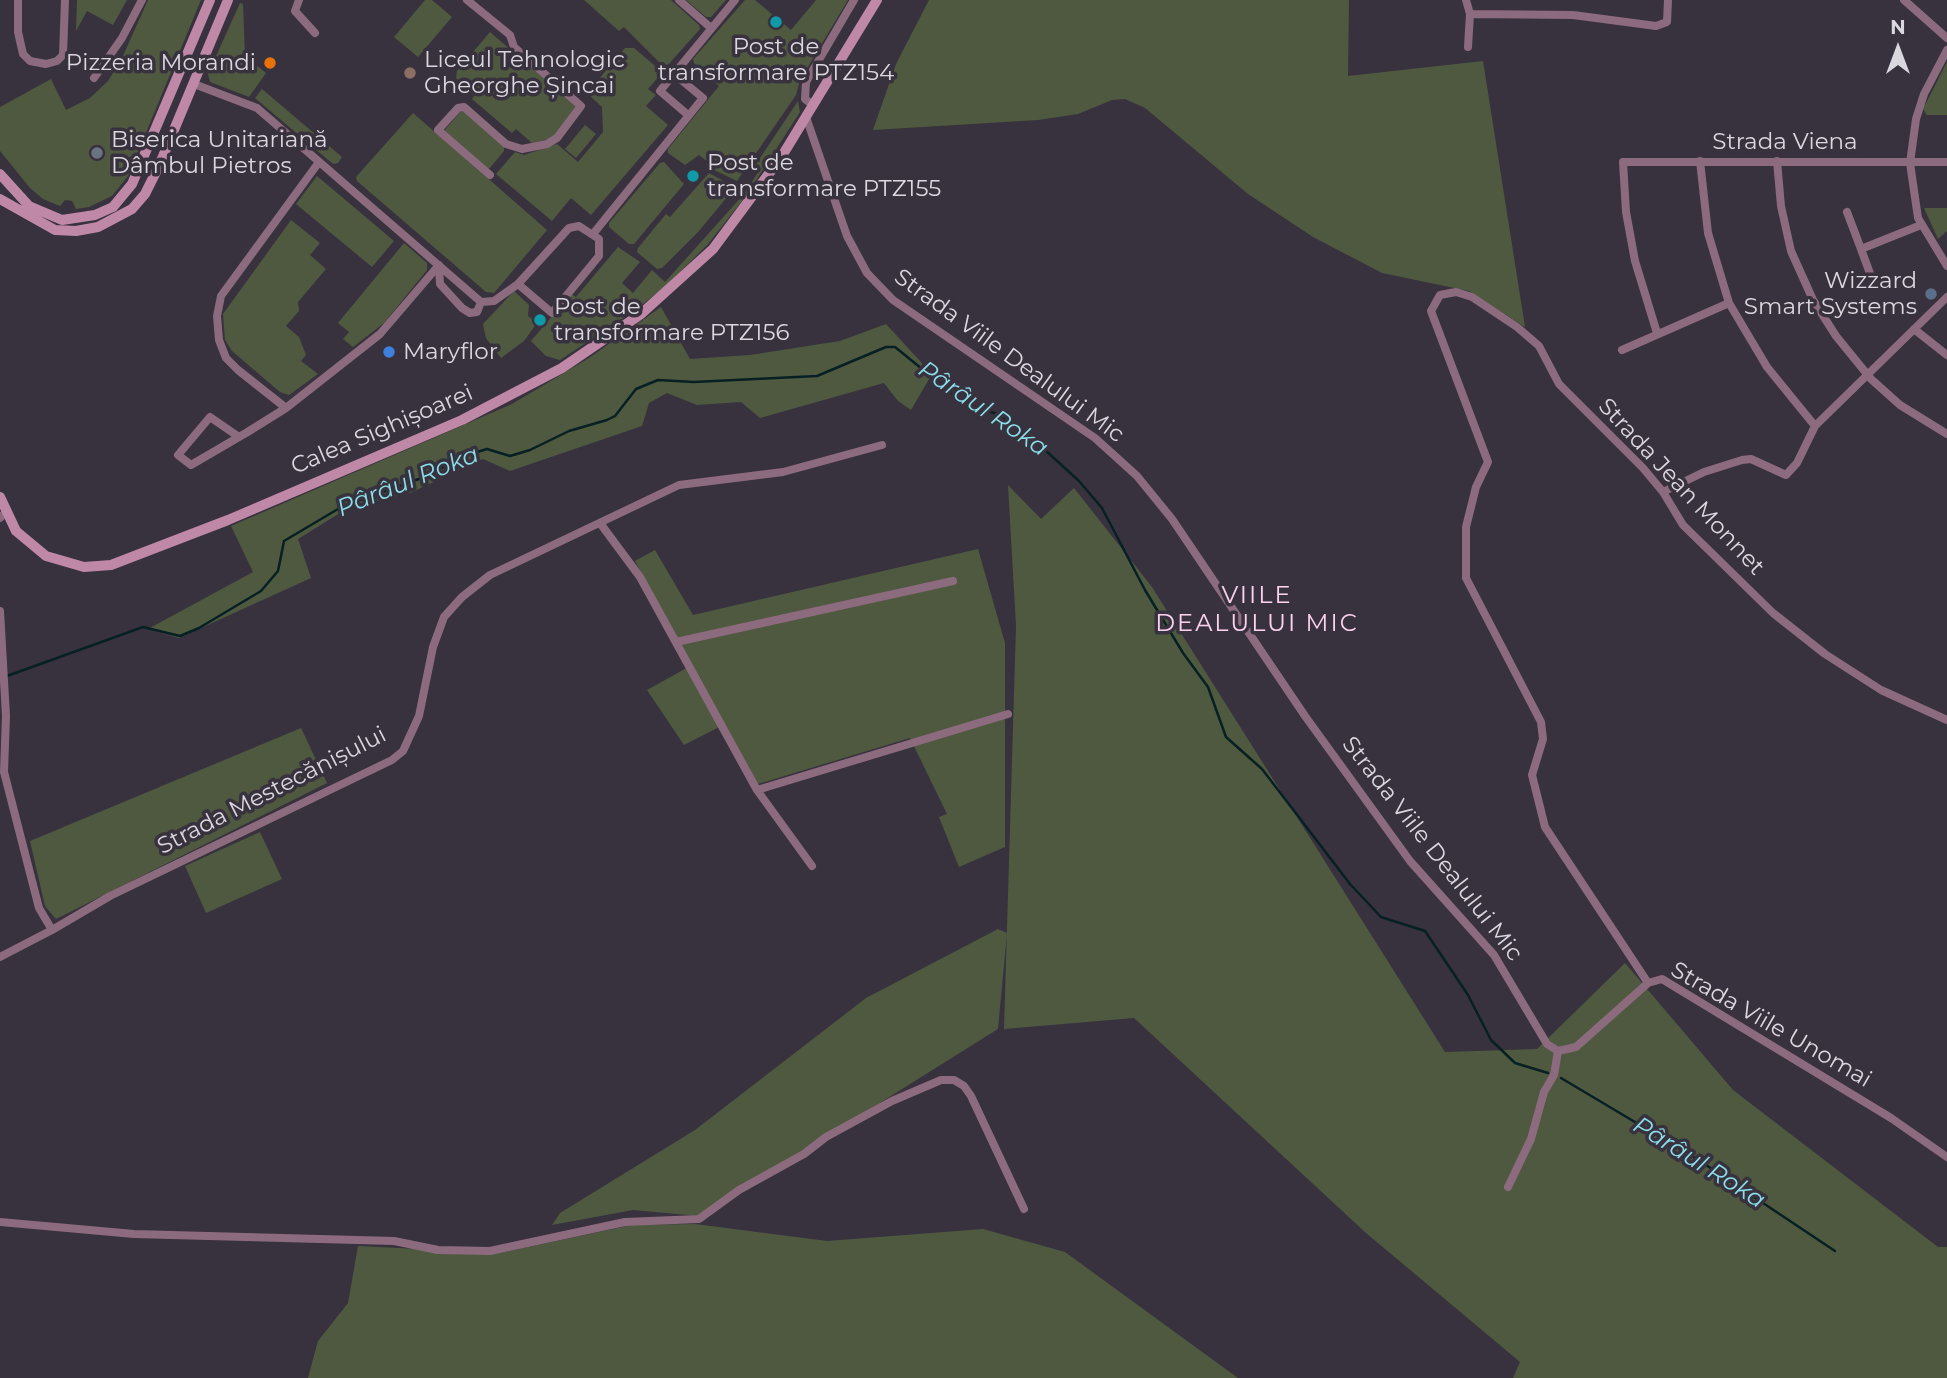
<!DOCTYPE html>
<html>
<head>
<meta charset="utf-8">
<style>
	body { margin:0 }
	#map { position:relative; width:1947px; height:1378px; overflow:hidden; background:#38323e; font-family:Montserrat,sans-serif }
	canvas { display:block }
	.north { position:absolute; left:1863px; top:14px; width:70px; height:70px; -webkit-text-stroke:5px #38323e; paint-order:stroke; rotate:0deg; font-size:19px; font-weight:700; line-height:28px; text-align:center; color:#dbd7df }
	.north::after { content:''; display:block; margin:auto; width:24px; height:32px; background:#dbd7df; clip-path:polygon(50% 0,100% 100%,50% 72%,0 100%) }
</style>
</head>
<body>
<div id="map">
<canvas width="1947" height="1378"></canvas>
<div class="north">N</div>
</div>
<script>
const g = document.querySelector('canvas').getContext('2d');
g.lineJoin = 'round';
function fill(path, color) { g.fillStyle = color; g.fill(path, 'evenodd'); }
const toPath = rows => new Path2D(rows.map(r => 'M' + r).join(''));
function stroke(path, color, width, dash) { g.strokeStyle = color; g.lineWidth = width; g.lineCap = dash ? 'butt' : 'round'; g.setLineDash(dash || []); g.stroke(path); }
function drawText(font, color, halo, rows, align = 'center') {
  g.font = font + ' Montserrat,sans-serif'; g.lineWidth = 7; g.setLineDash([]); g.textBaseline = 'middle'; g.strokeStyle = halo; g.fillStyle = color; for (const [text, x, y, turn = 0] of rows) {
    g.save(); g.translate(x, y); g.rotate((+turn || 0) * Math.PI / 180); g.textAlign = isNaN(turn) ? turn : align; if (halo) g.strokeText(text, 0, 0); g.fillText(text, 0, 0); g.restore();
  }
}
fill(toPath([
	[77,0,127,0,113,25,87,11,76,31],
	[148,0,201,0,128,176,112,196,89,207,76,209,72,201,65,200,60,206,43,199,30,188,0,151,0,107,51,79,66,110,90,98,108,81,122,58],
	[425,0,432,0,452,17,418,57,394,37],
	[584,0,671,0,699,25,700,29,667,66,663,66,624,27,619,31],
	[686,0,726,0,711,17,706,17],
	[745,0,755,0,791,30,816,0,848,0,800,80,796,95,737,181,706,166,709,163,699,155,685,165,668,153,668,149,719,86,694,63,693,59],
	[929,0,1349,0,1348,76,1483,61,1525,327,1469,291,1382,273,1313,237,1248,194,1145,108,1125,99,1112,100,1078,114,1038,120,873,130,896,64],
	[240,3,243,4,245,56,266,73,249,97,210,82,208,74],
	[490,32,576,106,553,138,532,143,516,129,512,133,472,99,476,94,456,78,457,71],
	[625,48,634,48,660,70,661,74,648,89,656,95,646,106,668,125,591,215,571,198,552,221,496,174,515,152,524,155,557,144,578,162,603,132,602,107,587,93],
	[1947,62,1947,115,1927,115,1923,109],
	[262,89,342,157,338,163,333,164,255,98],
	[798,101,800,112,746,196,708,244,668,284,637,309,560,360,546,356,531,341,571,294,576,297,618,247,640,262,622,283,633,293,652,270,665,282,744,194,759,171,754,167],
	[465,111,504,144,504,151,489,169,444,131,460,112],
	[413,113,547,230,494,293,486,292,357,181,356,177],
	[585,125,596,134,576,158,565,149],
	[664,162,684,184,634,244,629,244,609,227,609,223,660,163],
	[709,173,731,185,732,191,699,231,662,268,657,269,637,252,638,248,666,214,670,217],
	[317,176,394,241,372,267,296,204],
	[1947,208,1947,231,1938,239,1924,208],
	[291,220,320,243,310,255,326,269,298,302,299,311,286,326,299,337,306,355,301,361,318,374,289,395,280,392,232,351,225,340,223,314],
	[404,243,427,263,427,270,384,323,353,347,343,339,349,332,338,323],
	[514,291,529,305,528,316,537,323,524,341,501,358,486,338,483,324],
	[661,307,690,359,750,355,840,341,886,324,932,374,911,410,898,401,884,383,760,418,741,402,697,405,667,393,649,403,642,426,510,471,483,459,410,493,348,508,298,539,311,578,179,638,148,629,253,572,231,526,512,404,589,358],
	[1008,485,1041,519,1074,488,1152,587,1445,1052,1537,1049,1625,963,1733,1090,1938,1247,1947,1247,1947,1378,1513,1378,1520,1362,1366,1233,1134,1018,1004,1029,1016,626],
	[978,549,1005,643,1005,847,959,867,939,817,947,814,910,738,758,784,725,724,684,745,647,690,692,665,635,561,655,550,693,615],
	[301,728,327,783,56,919,45,906,30,841],
	[260,832,282,879,206,913,185,866],
	[998,929,1007,933,998,1029,699,1216,633,1210,552,1225,560,1213,695,1130,866,998],
	[695,1224,827,1241,983,1229,1065,1252,1238,1378,308,1378,318,1341,348,1303,358,1246,500,1253,632,1225]
]), '#4f5940');
stroke(toPath([
	[7,676,143,627,180,636,199,628,261,591,278,571,284,541,343,506,430,475,461,457,487,449,510,456,530,450,569,431,607,420,615,416,636,389,658,380,694,382,817,376,886,347,895,347,964,403,1000,415,1033,439,1079,481,1102,508,1145,590,1183,653,1208,687,1226,737,1262,769,1350,884,1381,917,1425,931,1468,995,1491,1040,1515,1063,1548,1073],
	[1561,1078,1697,1159,1835,1251]
]), '#062023', 2.5);
stroke(toPath([
	[18,0,18,32,23,54,30,61,46,64,57,61,63,55,65,0],
	[299,0,295,11,315,33],
	[467,0,510,35,514,47,581,106,557,138,547,144,522,149,506,144,464,107,458,108,438,130,490,175],
	[679,0,711,28],
	[1466,0,1470,14,1468,47],
	[1904,0,1947,38],
	[1470,14,1573,15,1656,26,1667,22,1668,0],
	[1947,50,1924,94,1916,119,1910,163,1918,218,1947,266],
	[94,78,122,38,142,0],
	[194,84,257,108,481,302],
	[813,105,805,99,806,82,854,0],
	[688,115,660,91,735,0],
	[806,117,847,236,867,273,893,300,1095,438,1137,476,1172,519,1305,716,1410,861,1494,955,1547,1044,1558,1051,1576,1047,1648,983,1662,979,1891,1118,1947,1157],
	[1700,161,1708,233,1729,303,1767,367,1815,426],
	[1777,161,1781,206,1791,251,1813,300,1836,336,1871,379,1900,405,1947,434],
	[319,162,221,296,217,316,219,340,226,358,238,370,286,408,380,334,439,265],
	[1847,212,1861,249,1921,225],
	[593,234,703,98,674,74],
	[1861,249,1875,287],
	[439,268,440,284,462,308,470,313,477,312,481,302],
	[481,302,494,301,518,284,569,228,579,226,599,239,599,256,552,313,518,284],
	[1914,329,1947,355],
	[1657,333,1635,261,1626,212,1623,162,1947,162],
	[1622,350,1729,303],
	[239,437,210,417,178,455,191,465,239,437,246,433,286,408],
	[1663,492,1704,472,1742,460,1751,459,1786,475,1797,463,1815,426,1947,297],
	[0,518,5,513],
	[600,523,640,577,757,790,812,866],
	[0,611,6,716,4,772,39,908,52,930,110,896,392,760,403,751,419,716,433,647,444,617,462,597,490,575,679,485,783,472,882,445],
	[676,642,953,581],
	[757,790,1008,714],
	[0,957,52,930],
	[1648,983,1545,827,1532,775,1543,739,1541,722,1466,578,1466,527,1476,487,1488,462,1431,311,1440,295,1456,292,1472,297,1517,327,1539,346,1559,384,1643,468,1663,492,1683,525,1773,613,1825,654,1881,690,1947,720],
	[1508,1187,1531,1139,1544,1092,1554,1075,1558,1051],
	[0,1222,134,1234,394,1241,438,1250,490,1251,625,1222,699,1219,739,1190,804,1154,826,1137,892,1101,941,1080,954,1080,964,1086,971,1096,1024,1209]
]), '#8d6b7e', 8);
stroke(toPath([
	[0,174,29,206,62,220,95,215,113,207,132,184,210,0],
	[0,199,55,230,76,231,98,227,132,209,145,194,159,166,228,0],
	[0,497,16,531,46,556,84,567,111,565,228,520,462,420,562,368,641,314,713,249,782,156,877,0]
]), '#be88a6', 10);
for (const [x, y, r, color] of [
	[776,22,7,"#0f9aa8"],
	[270,63,7,"#e8710a"],
	[410,73,7,"#8d6e63"],
	[97,153,7,"#6b7280"],
	[693,176,7,"#0f9aa8"],
	[1931,294,7,"#5c6f8a"],
	[540,320,7,"#0f9aa8"],
	[389,352,7,"#3f7fe0"]
]) { const dot = new Path2D(); dot.arc(x, y, r, 0, 2 * Math.PI); g.fillStyle = color; g.fill(dot); stroke(dot, '#38323e', 2.5); }
drawText('23px', '#dbd7df', '#38323e', [
	["Post de",776,47,"center"],
	["transformare PTZ154",776,73,"center"],
	["Liceul Tehnologic",424,60],
	["Gheorghe Șincai",424,86],
	["Pizzeria Morandi",256,63,"right"],
	["Biserica Unitariană",111,140],
	["Dâmbul Pietros",111,166],
	["Post de",707,163],
	["transformare PTZ155",707,189],
	["Wizzard",1917,281,"right"],
	["Smart Systems",1917,307,"right"],
	["Post de",554,307],
	["transformare PTZ156",554,333],
	["Maryflor",403,352]
], 'left');
drawText('23px', '#dbd7df', '#38323e', [
	["Strada Viena",1785,142],
	["Strada Viile Dealului Mic",1009,356,36],
	["Calea Sighișoarei",382,430,-23],
	["Strada Jean Monnet",1681,487,47],
	["Strada Mestecănișului",272,791,-27],
	["Strada Viile Dealului Mic",1432,849,52],
	["Strada Viile Unomai",1771,1025,30]
]);
drawText('italic 24px', '#8adee9', '#38323e', [
	["Pârâul Roka",983,409,34],
	["Pârâul Roka",408,482,-22],
	["Pârâul Roka",1699,1163,32]
]);
g.letterSpacing = '2px';
drawText('24px', '#fcd1ee', '#38323e', [
	["VIILE",1257,596],
	["DEALULUI MIC",1257,624]
]);
g.letterSpacing = '0px';
</script>
</body>
</html>
